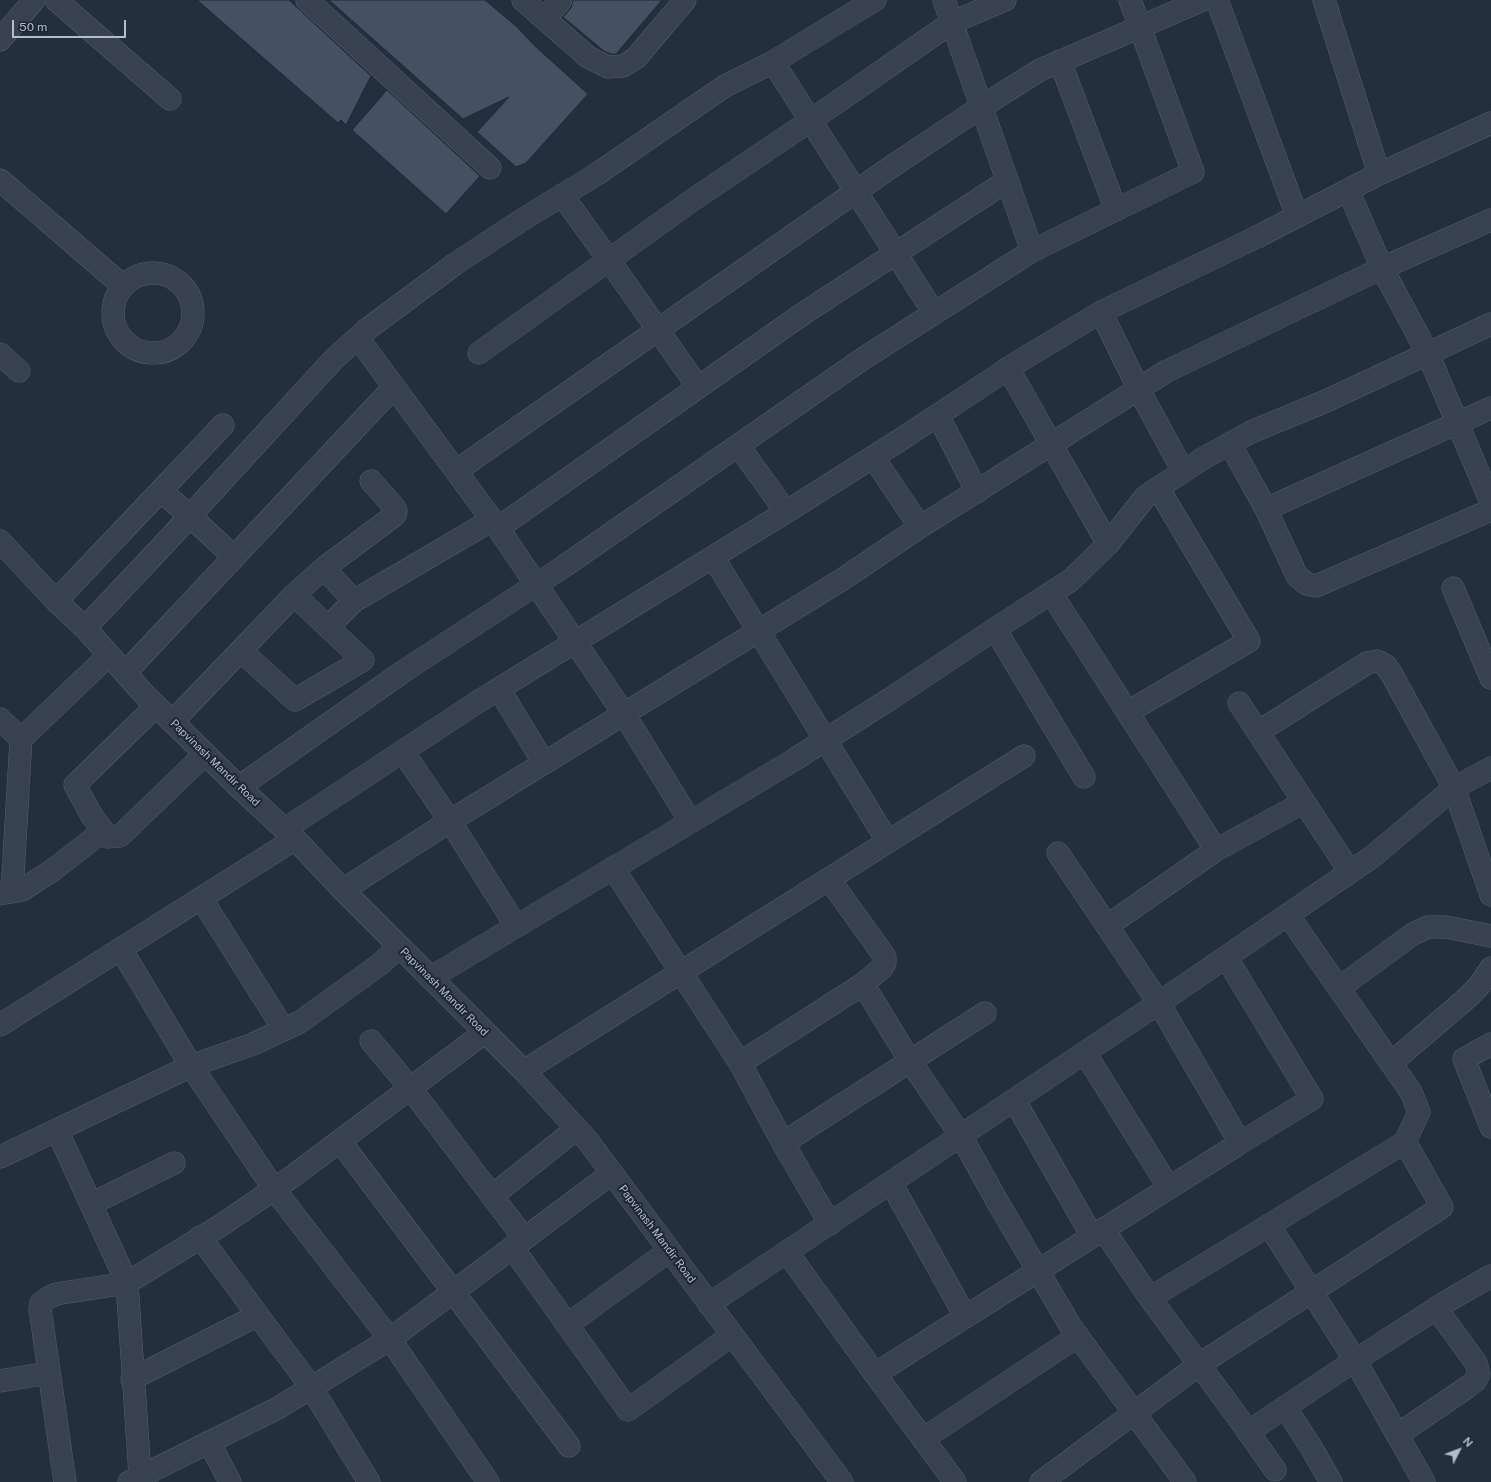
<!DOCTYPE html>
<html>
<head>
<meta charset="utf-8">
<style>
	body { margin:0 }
	#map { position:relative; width:1491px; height:1482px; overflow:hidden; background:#242f3e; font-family:"Public Sans",sans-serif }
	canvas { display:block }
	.north { position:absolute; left:1439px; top:1430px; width:40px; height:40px; -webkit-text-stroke:3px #1d2633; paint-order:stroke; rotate:48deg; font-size:11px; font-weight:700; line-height:16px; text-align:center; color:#b4bcc9 }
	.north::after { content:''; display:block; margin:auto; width:14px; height:18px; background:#b4bcc9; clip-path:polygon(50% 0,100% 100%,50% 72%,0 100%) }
	.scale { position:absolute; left:12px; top:20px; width:114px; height:18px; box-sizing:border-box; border:2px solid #b4bcc9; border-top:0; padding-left:5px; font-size:12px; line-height:14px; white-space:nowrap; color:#b4bcc9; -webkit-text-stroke:3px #1d2633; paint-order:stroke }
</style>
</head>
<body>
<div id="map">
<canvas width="1491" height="1482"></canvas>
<div class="north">N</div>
<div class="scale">50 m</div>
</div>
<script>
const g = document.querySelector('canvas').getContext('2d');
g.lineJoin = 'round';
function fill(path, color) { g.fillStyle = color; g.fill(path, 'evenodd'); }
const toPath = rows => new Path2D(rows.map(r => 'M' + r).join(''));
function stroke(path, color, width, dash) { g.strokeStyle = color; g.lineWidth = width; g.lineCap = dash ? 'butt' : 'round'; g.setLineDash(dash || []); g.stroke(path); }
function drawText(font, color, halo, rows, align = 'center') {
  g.font = font + ' "Public Sans",sans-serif'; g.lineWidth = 4; g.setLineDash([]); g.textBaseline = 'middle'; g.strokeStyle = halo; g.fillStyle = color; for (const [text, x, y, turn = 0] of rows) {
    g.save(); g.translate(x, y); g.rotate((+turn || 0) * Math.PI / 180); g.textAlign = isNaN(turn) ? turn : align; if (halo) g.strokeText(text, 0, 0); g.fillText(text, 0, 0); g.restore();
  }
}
const building = toPath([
	[197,0,289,0,371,76,346,125,341,120,338,123,197,0],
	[329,0,485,0,516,26,535,46,588,94,526,163,516,167,477,132,509,97,463,119,329,0],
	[573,0,662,0,616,54,611,54,604,51,563,17,571,8,573,0],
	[387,90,480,176,446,214,352,130,387,90]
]);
fill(building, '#455162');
stroke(building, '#1f2835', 1);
const minor = toPath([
	[56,0,170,99],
	[307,0,490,168],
	[523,0,588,57,608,67,623,66,636,58,685,0],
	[944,0,1032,251,1193,172,1130,0],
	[1217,0,1297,216],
	[1324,0,1379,174],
	[545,19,561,0],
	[0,40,34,0],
	[1060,61,1116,210],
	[773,62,934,313],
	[0,180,123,286],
	[1348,190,1382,268,1428,354,1491,502],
	[562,195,609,260,698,387],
	'113 313a40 40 0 1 1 80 0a40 40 0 1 1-80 0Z',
	[1101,312,1139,390,1183,471],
	[358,338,498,528,804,313,1007,181],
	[479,353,694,199,807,123,951,23,1005,0],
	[0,354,19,371],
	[1008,368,1108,544],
	[938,415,977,492],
	[1230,444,1266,509,1491,408],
	[738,445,786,512],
	[873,457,920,527],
	[456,471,891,167,981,107,1040,70,1203,0],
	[161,491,190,516,234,557],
	[1266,509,1297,576,1307,584,1316,586,1491,510],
	[498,528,624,714,690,821],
	[0,541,56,601,85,628,143,693,239,787,295,839,343,890,524,1071,588,1141,842,1482],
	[713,557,888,842],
	[324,568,354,601,328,627],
	[1453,588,1491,678],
	[1051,593,1216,850],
	[294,595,324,568,395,515,396,511,394,507,371,481],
	[56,601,223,425],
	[354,601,492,520],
	[85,628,167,541,334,359,366,330,455,264,525,218,597,174,725,86,773,62,875,0],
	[995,629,1084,777],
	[125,673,394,387],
	[499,689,544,763],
	[1239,703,1350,872],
	[156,706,75,785,92,816,108,837,120,836,205,754],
	[1128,712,1249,641,1158,488],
	[0,719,21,739],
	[172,722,294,595,363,660,295,700,241,651],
	[1258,732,1367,663,1377,661,1385,665,1391,673,1454,788,1491,895],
	[403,752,450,821,516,926],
	[239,787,404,671,563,567,864,358,1032,251],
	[285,829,476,703,786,512,900,440,1018,362,1101,312,1257,237,1379,174,1491,123],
	[613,868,740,1063],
	[829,879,885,957,885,963,882,968,863,984],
	[343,890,450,821,843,579,920,527,1167,371,1382,268,1491,220],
	[12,892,21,739,109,655],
	[0,894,22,890,53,870,103,831],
	[201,898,284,1030],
	[1107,926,1216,850,1304,802],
	[121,949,191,1066,274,1189,390,1339,488,1482],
	[1226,957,1312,1099,1240,1143],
	[430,978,792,761,890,699,995,629,1071,580,1108,544,1146,496,1202,459,1251,432,1326,401,1491,324],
	[1339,988,1413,934,1428,927,1446,927,1491,936],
	[0,1025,295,839],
	[371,1041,411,1089,524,1238],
	[1491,1044,1464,1059,1491,1127],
	[1085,1053,1169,1188],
	[1391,1063,1466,999,1479,986,1491,968],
	[524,1071,1024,756],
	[1015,1101,1092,1236],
	[57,1130,127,1283,140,1475],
	[340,1141,569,1446],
	[783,1143,985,1013],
	[0,1157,191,1066,253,1044,300,1022,379,965,399,947],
	[891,1183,965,1316],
	[492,1196,576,1129],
	[91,1204,174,1163],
	[830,1224,783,1143,740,1063,863,984,910,1061,961,1136,997,1201,1071,1327,1185,1482],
	[1269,1225,1355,1360,1424,1482],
	[1103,1229,1150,1298],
	[200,1237,311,1387,369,1482],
	[512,1247,628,1410,732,1335],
	[787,1252,875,1374,1240,1143,1159,1003,1058,853],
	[709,1304,1159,1003,1372,857,1454,788,1491,768],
	[567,1325,669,1251],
	[875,1374,955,1482],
	[132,1379,258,1315],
	[0,1381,49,1373],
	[1285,1407,1311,1447,1331,1482],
	[1248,1432,1351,1363,1451,1299,1491,1276],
	[1397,1435,1469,1386,1475,1381,1479,1374,1476,1363,1436,1308],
	[923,1439,1078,1336],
	[209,1442,230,1482],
	[1275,1470,1237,1416,1150,1298,1405,1142,1419,1112,1411,1092,1288,915],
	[65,1482,40,1309,41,1303,48,1298,56,1294,127,1283,223,1224,293,1176,484,1033],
	[129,1482,278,1408,390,1339,612,1173],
	[1041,1482,1200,1364,1442,1207,1405,1142]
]);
stroke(minor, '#565f6c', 23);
stroke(minor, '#38414e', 22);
drawText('11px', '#b4bcc9', '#1d2633', [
	["Papvinash Mandir Road",215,763,44],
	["Papvinash Mandir Road",444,992,45],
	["Papvinash Mandir Road",657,1234,53]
]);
</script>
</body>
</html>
